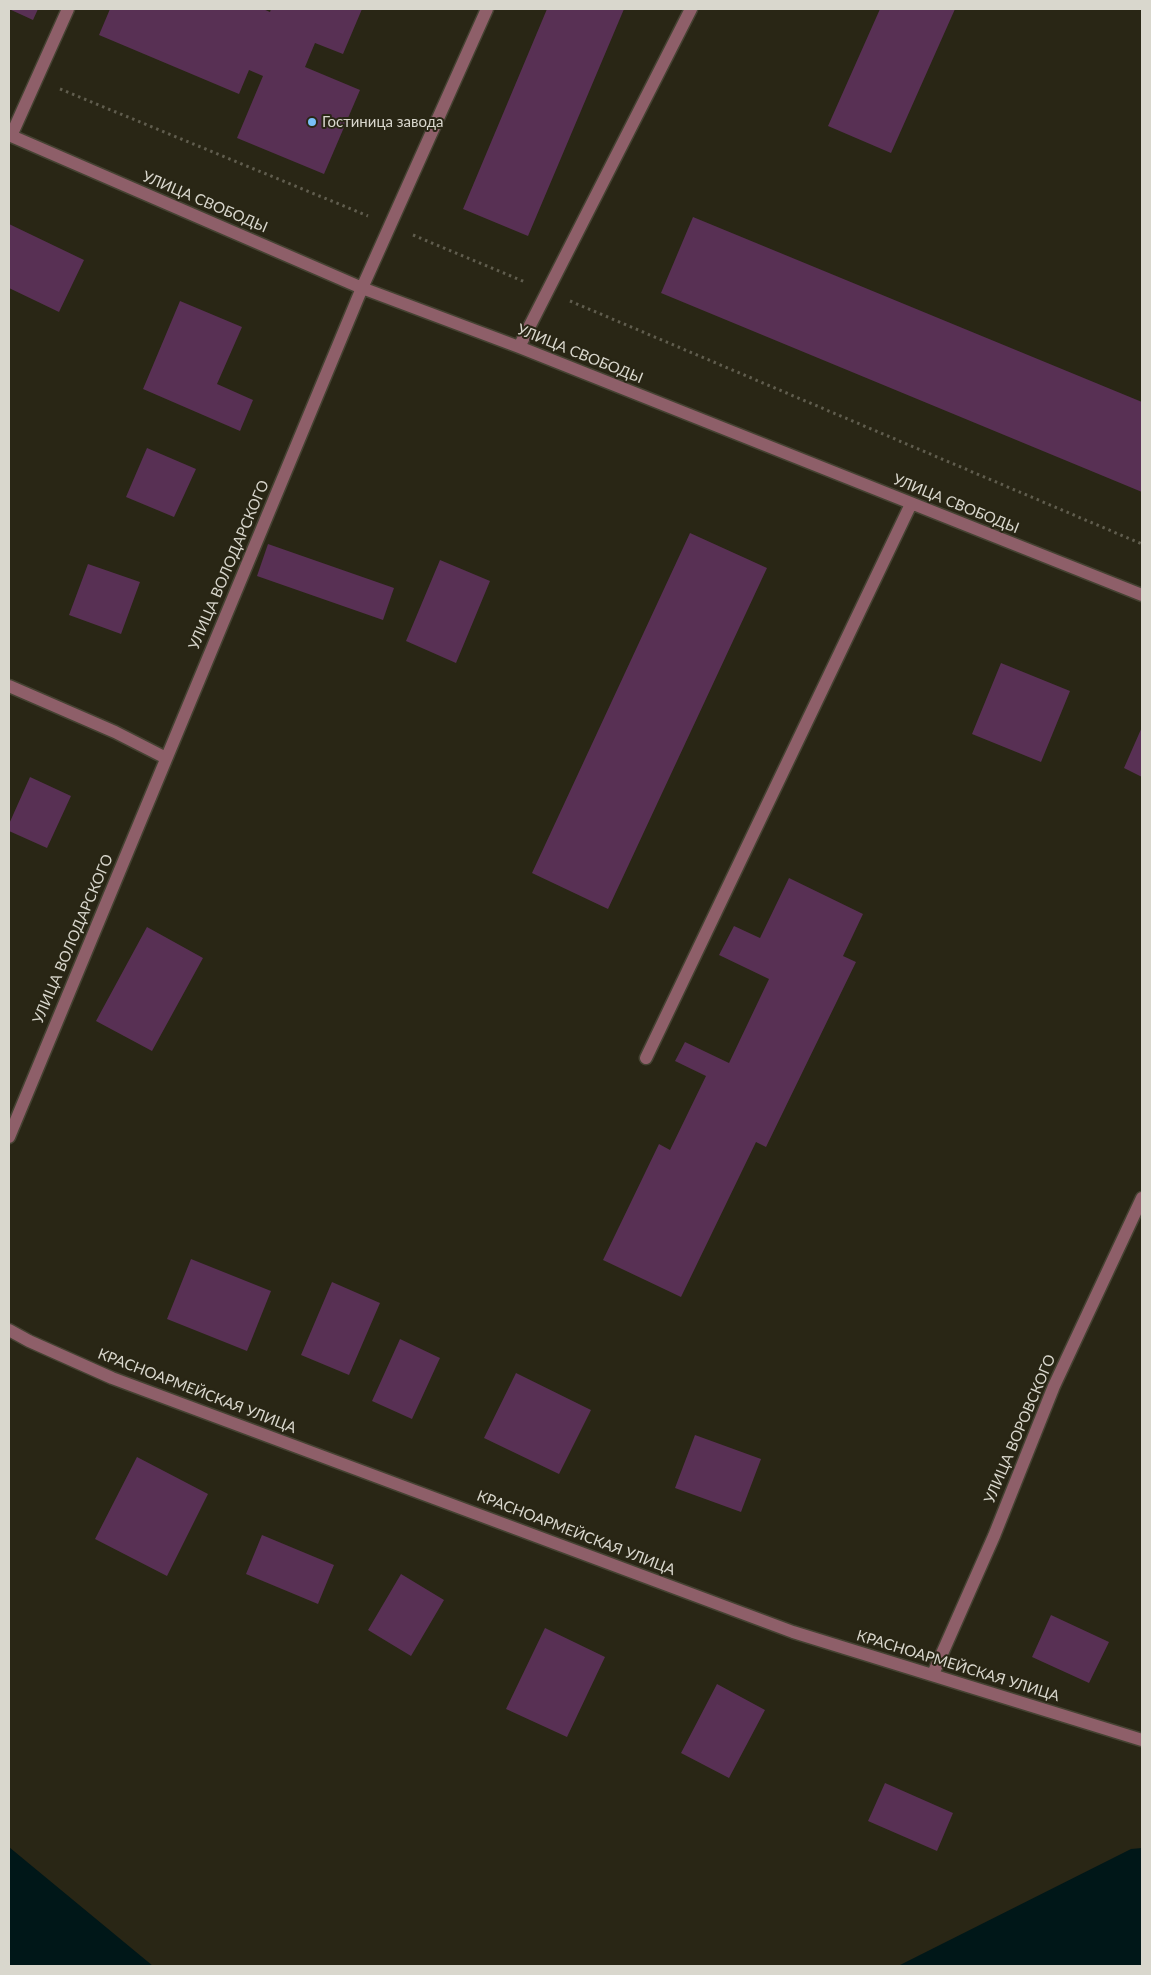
<!DOCTYPE html>
<html>
<head>
<meta charset="utf-8">
<style>
	body { margin:0 }
	#map { position:relative; width:1151px; height:1975px; overflow:hidden; background:#292615; font-family:Lato,sans-serif }
	canvas { display:block }
	.frame { position:absolute; inset:0; border:10px solid #d9d7cd; pointer-events:none }
</style>
</head>
<body>
<div id="map">
<canvas width="1151" height="1975"></canvas>
<div class="frame"></div>
</div>
<script>
const g = document.querySelector('canvas').getContext('2d');
g.lineJoin = 'round';
function fill(path, color) { g.fillStyle = color; g.fill(path, 'evenodd'); }
const toPath = rows => new Path2D(rows.map(r => 'M' + r).join(''));
function stroke(path, color, width, dash) { g.strokeStyle = color; g.lineWidth = width; g.lineCap = dash ? 'butt' : 'round'; g.setLineDash(dash || []); g.stroke(path); }
function drawText(font, color, halo, rows, align = 'center') {
  g.font = font + ' Lato,sans-serif'; g.lineWidth = 4; g.setLineDash([]); g.textBaseline = 'middle'; g.strokeStyle = halo; g.fillStyle = color; for (const [text, x, y, turn = 0] of rows) {
    g.save(); g.translate(x, y); g.rotate((+turn || 0) * Math.PI / 180); g.textAlign = isNaN(turn) ? turn : align; if (halo) g.strokeText(text, 0, 0); g.fillText(text, 0, 0); g.restore();
  }
}
fill(toPath([
	[9,1847,153,1966,9,1966],
	[1142,1848,1142,1966,898,1966,1131,1849]
]), '#001718');
fill(toPath([
	[9,9,38,9,33,20],
	[110,9,263,9,270,12,271,9,362,9,343,54,315,43,305,67,360,90,324,174,237,138,263,76,249,70,239,94,99,35],
	[547,9,624,9,528,236,463,209],
	[880,9,955,9,891,153,828,126],
	[693,217,1142,402,1142,492,661,293],
	[9,224,84,260,59,312,9,288],
	[180,301,242,327,217,384,253,400,240,431,143,389],
	[147,448,196,469,174,517,126,497],
	[690,533,767,568,608,909,532,873],
	[268,544,394,588,383,620,257,576],
	[440,560,490,581,456,663,406,641],
	[88,564,140,582,121,634,69,615],
	[1001,663,1070,691,1041,762,972,734],
	[1142,727,1142,777,1124,768],
	[30,777,71,796,47,848,9,831,9,824],
	[789,878,863,914,843,956,856,962,766,1147,756,1142,681,1297,603,1260,659,1144,670,1150,706,1076,675,1061,685,1042,729,1063,769,979,719,955,734,926,760,938],
	[147,927,203,958,152,1051,96,1021],
	[191,1259,271,1291,247,1351,167,1319],
	[332,1282,380,1303,349,1375,301,1355],
	[400,1339,440,1358,412,1419,372,1401],
	[516,1373,591,1410,559,1474,484,1438],
	[695,1435,761,1459,741,1512,675,1488],
	[137,1457,208,1494,167,1576,95,1539],
	[262,1535,334,1565,318,1604,246,1574],
	[401,1574,444,1600,411,1656,368,1630],
	[1051,1615,1109,1642,1089,1683,1032,1657],
	[545,1628,605,1657,567,1737,506,1709],
	[717,1684,765,1710,729,1778,681,1753],
	[885,1783,953,1813,937,1851,868,1821]
]), '#583054');
const minor = toPath([
	[9,135,362,288,519,347,1142,595],
	[11,136,68,9],
	[519,347,691,9],
	[9,686,115,732,166,758],
	[646,1058,911,504],
	[9,1137,362,288,487,9],
	[9,1330,29,1341,112,1378,793,1632,1142,1740],
	[933,1674,994,1536,1054,1386,1142,1198]
]);
stroke(minor, '#454232', 15);
stroke(toPath([
	[60,89,368,216],
	[413,235,525,282],
	[570,301,1142,544]
]), '#605d4e', 3, [2.5, 4]);
stroke(minor, '#8e5f69', 12);
for (const [x, y, r, color] of [
	[312,122,5,"#78bff8"]
]) { const dot = new Path2D(); dot.arc(x, y, r, 0, 2 * Math.PI); g.fillStyle = color; g.fill(dot); stroke(dot, '#292615', 2); }
drawText('15px', '#d9d7cd', '#292615', [
	["Гостиница завода",322,122]
], 'left');
drawText('15px', '#d9d7cd', '#292615', [
	["УЛИЦА СВОБОДЫ",205,202,23],
	["УЛИЦА СВОБОДЫ",580,354,22],
	["УЛИЦА СВОБОДЫ",956,504,22],
	["УЛИЦА ВОЛОДАРСКОГО",229,565,-67],
	["УЛИЦА ВОЛОДАРСКОГО",73,939,-67],
	["КРАСНОАРМЕЙСКАЯ УЛИЦА",197,1391,21],
	["УЛИЦА ВОРОВСКОГО",1020,1429,-67],
	["КРАСНОАРМЕЙСКАЯ УЛИЦА",576,1533,21],
	["КРАСНОАРМЕЙСКАЯ УЛИЦА",958,1666,17]
]);
</script>
</body>
</html>
